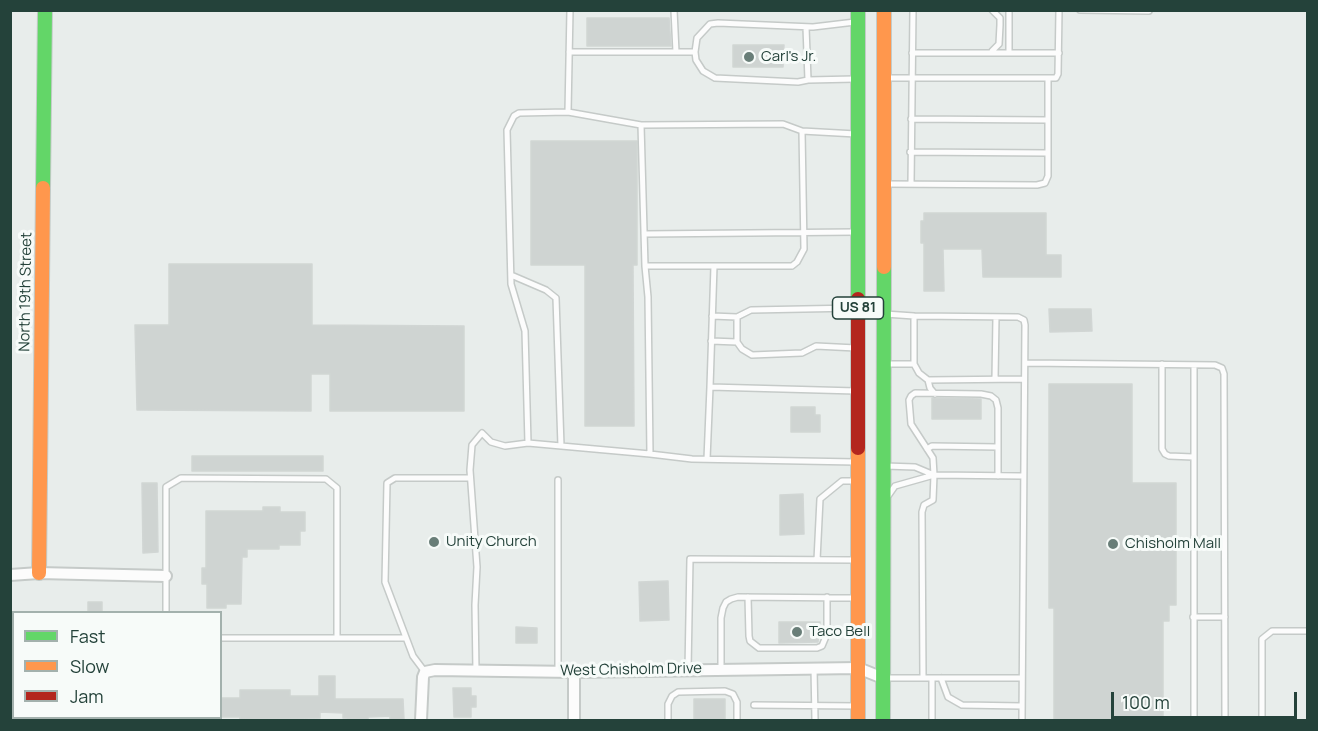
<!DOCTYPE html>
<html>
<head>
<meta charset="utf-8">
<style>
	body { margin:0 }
	#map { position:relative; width:1318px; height:731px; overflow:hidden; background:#e8edeb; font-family:Manrope,sans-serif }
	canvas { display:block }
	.frame { position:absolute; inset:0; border:12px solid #24423a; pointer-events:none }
	.legend { position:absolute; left:12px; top:611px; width:210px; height:108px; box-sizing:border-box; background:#f7fbf9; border:2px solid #a3b1ad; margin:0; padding:8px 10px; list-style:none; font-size:18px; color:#24423a }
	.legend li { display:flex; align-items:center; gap:12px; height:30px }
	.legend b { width:30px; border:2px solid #a3b1ad }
	.scale { position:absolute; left:1111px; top:692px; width:186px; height:27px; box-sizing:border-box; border:3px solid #24423a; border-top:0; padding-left:8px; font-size:18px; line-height:21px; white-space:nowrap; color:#24423a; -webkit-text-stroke:4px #f7fbf9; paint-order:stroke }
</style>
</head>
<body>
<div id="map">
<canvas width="1318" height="731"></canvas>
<div class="frame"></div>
<ul class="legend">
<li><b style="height:8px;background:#63d668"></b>Fast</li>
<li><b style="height:8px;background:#ff974d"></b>Slow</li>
<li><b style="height:8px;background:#b3261e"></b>Jam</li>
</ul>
<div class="scale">100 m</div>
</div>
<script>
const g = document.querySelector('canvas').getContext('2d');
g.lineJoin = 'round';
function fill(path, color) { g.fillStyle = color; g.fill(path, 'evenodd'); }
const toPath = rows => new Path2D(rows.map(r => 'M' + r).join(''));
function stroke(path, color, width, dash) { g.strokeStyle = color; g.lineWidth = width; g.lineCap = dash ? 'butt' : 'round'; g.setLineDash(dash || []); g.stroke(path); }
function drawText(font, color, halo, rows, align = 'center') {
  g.font = font + ' Manrope,sans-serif'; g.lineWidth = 6; g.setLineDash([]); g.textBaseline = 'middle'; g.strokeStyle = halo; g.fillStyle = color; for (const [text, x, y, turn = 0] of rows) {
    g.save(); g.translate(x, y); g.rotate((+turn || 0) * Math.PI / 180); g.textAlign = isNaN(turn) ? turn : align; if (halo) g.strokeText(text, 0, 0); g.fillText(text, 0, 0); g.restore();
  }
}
const building = toPath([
	[587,18,669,18,671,46,587,46,587,18],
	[733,45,784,45,783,67,733,67,733,45],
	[531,141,637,141,637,265,633,265,634,426,585,426,585,265,531,265,531,141],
	[924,213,1046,213,1046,255,1061,255,1061,277,983,277,982,249,943,249,944,291,924,291,924,243,921,243,921,221,924,221,924,213],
	[169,264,312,264,312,325,464,326,464,411,330,411,330,374,311,374,311,411,137,410,135,325,169,325,169,264],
	[1049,309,1091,309,1092,331,1050,332,1049,309],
	[1049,384,1132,384,1132,483,1176,483,1176,605,1169,605,1169,621,1163,621,1163,720,1054,720,1054,608,1049,608,1049,384],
	[932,398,981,399,981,419,932,419,932,398],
	[791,407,815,407,815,415,820,415,820,432,791,432,791,407],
	[192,456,323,456,323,471,192,471,192,456],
	[142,483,157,483,158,552,143,553,142,483],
	[803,494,804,534,780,535,780,495,803,494],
	[263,507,280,507,280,512,305,512,305,531,300,531,300,545,279,545,279,549,247,549,247,557,242,557,241,604,226,604,226,608,207,608,207,584,202,584,202,568,206,568,206,511,263,511,263,507],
	[668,581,669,620,640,621,639,582,668,581],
	[88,602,102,602,102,612,88,612,88,602],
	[779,622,820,622,818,642,779,643,779,622],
	[516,627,537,628,537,643,516,643,516,627],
	[319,676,335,676,335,699,403,699,404,720,390,720,390,716,368,717,368,719,343,718,343,713,320,712,320,718,240,719,240,717,220,717,220,698,240,698,240,690,290,690,290,696,319,696,319,676],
	[453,688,471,688,471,696,476,696,476,707,471,707,471,717,454,717,453,688],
	[694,699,725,699,725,720,694,720,694,699]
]);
fill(building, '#cfd4d2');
stroke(building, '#d1d6d4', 1.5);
const lane = toPath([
	[570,10,568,112,519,113,514,116,507,130,511,284,525,331,528,443,650,454],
	[674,10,676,52],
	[1009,10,1009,52],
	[1080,10,1149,11],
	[806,27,808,80],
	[992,51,999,44,1000,25,1000,18,992,10],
	[569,52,695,52,696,60,703,71,715,78,798,82,808,80,855,79],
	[695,52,697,38,710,24,718,23,813,27,855,22],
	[912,53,1059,53],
	[886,78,1056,78,1058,74,1059,10],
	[568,112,641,125],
	[911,119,1048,120],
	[802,131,804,249,797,262,792,266,714,266,710,387,856,391],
	[910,152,1048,153],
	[885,184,1037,185,1045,183,1048,176,1048,80],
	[911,184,913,10],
	[644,234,855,232],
	[645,266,714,266],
	[511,275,546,290,556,298,561,446],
	[885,314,914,316,914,364,887,364],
	[712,316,737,317,751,310,856,308],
	[914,316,1018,317,1024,320,1025,325,1022,720],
	[737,317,737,342],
	[711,341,737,342,742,349,752,355,802,353,816,346,856,348],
	[1025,363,1215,365,1222,368,1224,374,1225,720],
	[914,364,919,373,928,380,1024,379],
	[1162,364,1162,449,1165,454,1169,456,1193,457],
	[995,379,996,317],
	[928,380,930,388,935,394],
	[927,449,932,446,998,447],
	[707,459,710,387],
	[856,462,692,459,650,454,648,297,645,266,641,125,783,124,802,131,856,134],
	[885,466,915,467,934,475,1023,476],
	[558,480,558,671],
	[888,496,895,486,934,475],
	[817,560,820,499,842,481,856,481],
	[748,597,749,636,750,641,759,648,817,648,822,646,827,634,827,597],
	[166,612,166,487,181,478,326,479,337,488,337,637],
	[1193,617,1225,617],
	[220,638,406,638],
	[814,668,815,720],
	[688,670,690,559,856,560],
	[721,670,721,618,723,608,726,602,731,599,738,597,855,598],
	[476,671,475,605,477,567,470,470,472,445,482,433,491,442,505,446,528,443],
	[425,672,413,656,385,582,387,483,395,478,470,478],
	[886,678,1022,678],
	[923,678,922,512,924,505,933,500,934,475,933,458,911,424,909,400,911,396,915,393,981,394,991,396,996,400,998,408,998,476],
	[941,678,948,697,962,705,1022,706],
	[754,705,857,706],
	[668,720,668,704,672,696,678,692,725,691,733,694,737,702,737,720],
	[932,720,932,678],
	[1194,720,1194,365],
	[1262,720,1262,639,1272,631,1308,631]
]);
const street = toPath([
	[10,575,39,573,166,576],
	[574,672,574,720],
	[421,720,423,677,425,672,435,670,574,672,858,668,883,678]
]);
const fast = toPath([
	[858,10,858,299],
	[43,188,45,10],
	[883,720,884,267]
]);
const slow = toPath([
	[884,267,884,10],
	[858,448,858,720],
	[39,573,43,188]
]);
const jam = toPath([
	[858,299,858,448]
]);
stroke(lane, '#c5cac8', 8);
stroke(street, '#c5cac8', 14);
stroke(fast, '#c3cbc8', 16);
stroke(slow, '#c3cbc8', 16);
stroke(jam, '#c3cbc8', 16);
stroke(lane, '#fcfcfc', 5);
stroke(street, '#fcfcfc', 10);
stroke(fast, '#63d668', 14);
stroke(slow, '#ff974d', 14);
stroke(jam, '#b3261e', 14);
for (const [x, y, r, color] of [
	[749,57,6,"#697e78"],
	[434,542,6,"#697e78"],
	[1113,544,6,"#697e78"],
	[797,632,6,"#697e78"]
]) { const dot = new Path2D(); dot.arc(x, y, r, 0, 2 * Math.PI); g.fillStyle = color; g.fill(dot); stroke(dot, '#f7fbf9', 2); }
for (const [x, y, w] of [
	[858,308,51]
]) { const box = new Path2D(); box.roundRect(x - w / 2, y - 11, w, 22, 4.5); g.fillStyle = '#f7fbf9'; g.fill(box); stroke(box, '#24423a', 1.5); }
drawText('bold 14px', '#24423a', null, [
	["US 81",858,308]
]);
drawText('15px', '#24423a', '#f7fbf9', [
	["Carl's Jr.",761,57],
	["Unity Church",446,542],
	["Chisholm Mall",1125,544],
	["Taco Bell",809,632]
], 'left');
drawText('15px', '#24423a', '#f7fbf9', [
	["North 19th Street",26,292,-89],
	["West Chisholm Drive",631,670,-1]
]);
</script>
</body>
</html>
